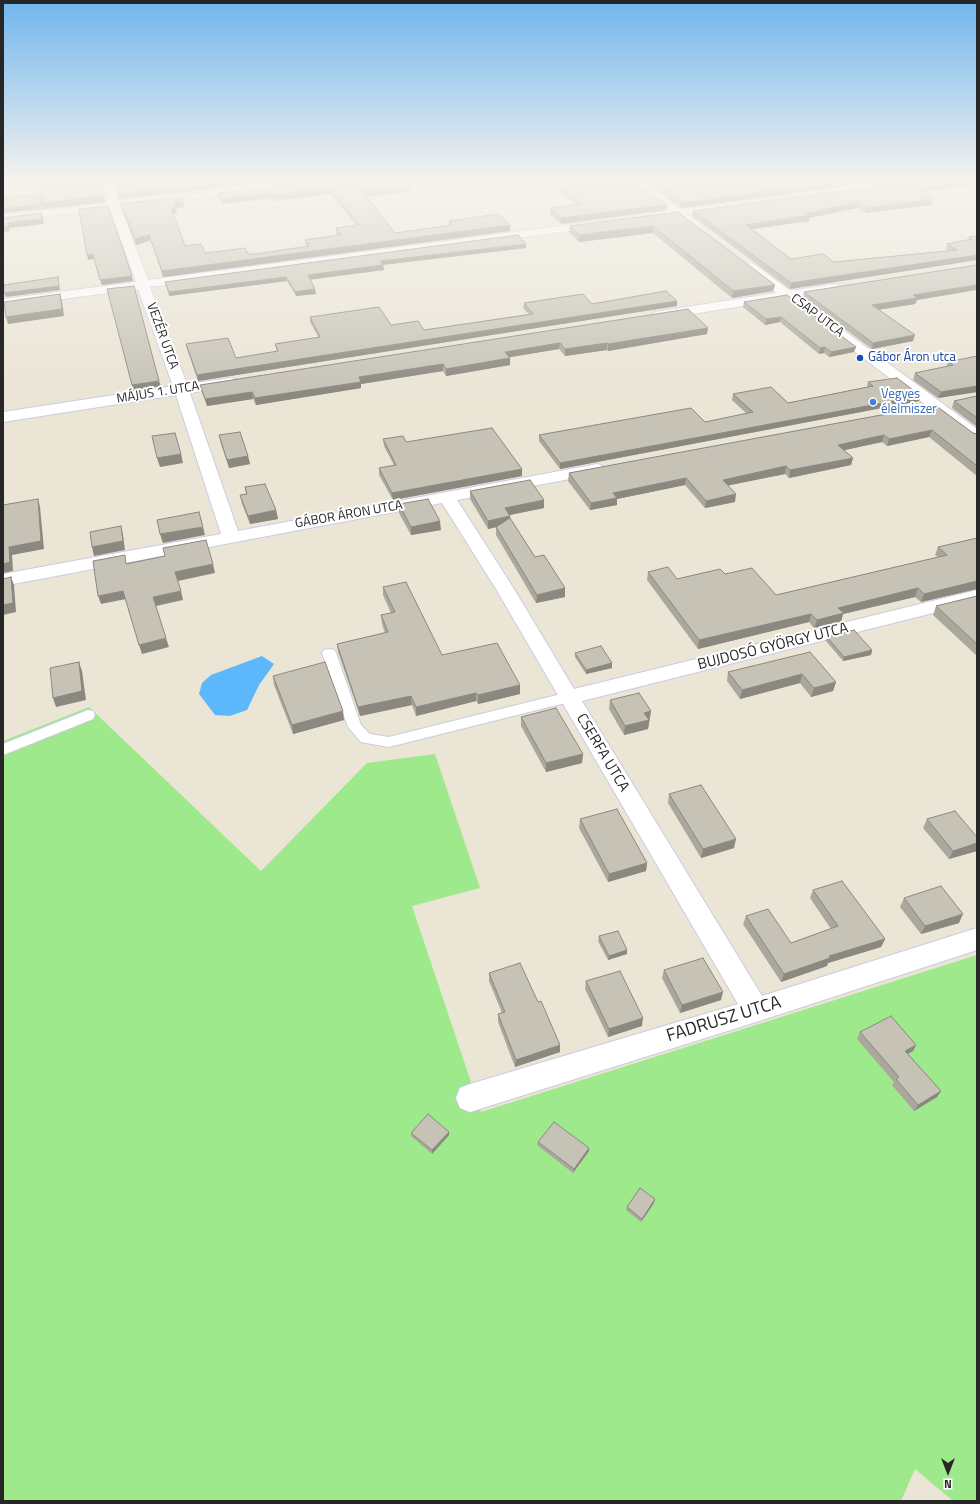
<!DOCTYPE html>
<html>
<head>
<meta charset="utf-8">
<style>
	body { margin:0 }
	#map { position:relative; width:980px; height:1504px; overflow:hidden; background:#ebe5d6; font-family:"Titillium Web",sans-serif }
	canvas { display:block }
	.frame { position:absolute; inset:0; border:4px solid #272727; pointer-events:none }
	.north { position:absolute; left:928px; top:1452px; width:40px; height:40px; -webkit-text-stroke:3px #fff; paint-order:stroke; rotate:180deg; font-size:11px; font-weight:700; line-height:16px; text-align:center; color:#272727 }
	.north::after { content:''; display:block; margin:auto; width:14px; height:18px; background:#272727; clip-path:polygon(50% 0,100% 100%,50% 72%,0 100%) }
</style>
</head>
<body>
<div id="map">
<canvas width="980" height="1504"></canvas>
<div class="frame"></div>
<div class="north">N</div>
</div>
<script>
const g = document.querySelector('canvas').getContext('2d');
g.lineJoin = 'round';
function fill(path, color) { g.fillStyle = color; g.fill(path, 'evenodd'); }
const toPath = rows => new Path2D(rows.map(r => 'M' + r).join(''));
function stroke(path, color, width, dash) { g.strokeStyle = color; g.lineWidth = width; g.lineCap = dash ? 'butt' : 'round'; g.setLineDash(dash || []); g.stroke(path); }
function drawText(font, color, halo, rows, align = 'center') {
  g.font = font + ' "Titillium Web",sans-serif'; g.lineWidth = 4; g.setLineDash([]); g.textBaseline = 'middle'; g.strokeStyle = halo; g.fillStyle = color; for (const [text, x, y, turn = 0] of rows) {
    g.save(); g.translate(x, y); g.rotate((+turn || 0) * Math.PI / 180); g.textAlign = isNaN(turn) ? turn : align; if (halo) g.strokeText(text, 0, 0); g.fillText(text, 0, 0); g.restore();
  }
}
fill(toPath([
	[89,707,261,871,367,763,435,754,480,888,412,906,481,1112,977,955,977,1501,953,1501,915,1469,901,1501,3,1501,3,741]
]), '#9de98b');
fill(toPath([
	[262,656,274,664,259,685,247,710,230,716,215,715,199,694,202,683,211,675]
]), '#5cb8fa');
const service = toPath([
	[329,649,334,650,336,653,361,725,370,734,389,737,569,692,574,694,576,697,574,700,569,702,389,747,366,743,361,742,348,727,322,653,324,650,329,649],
	[88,710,93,711,95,715,93,719,3,755,3,744,88,710]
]);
const minor = toPath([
	[102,182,112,182,120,206,148,280,599,221,603,222,605,224,603,226,599,227,150,287,187,384,231,378,236,379,238,382,236,385,231,386,190,393,238,531,597,464,603,466,605,469,603,472,597,474,457,500,514,589,574,689,977,590,977,602,582,701,762,996,977,928,977,950,756,1022,470,1112,460,1108,456,1098,460,1088,470,1084,738,1004,496,589,442,503,3,586,3,574,221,534,176,395,3,422,3,412,173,386,138,289,3,307,3,299,136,282,110,209,3,221,3,215,108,203,102,182],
	[248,187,252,188,253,190,252,192,151,204,145,201,151,198,248,187],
	[723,204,729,207,727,209,654,219,650,218,648,216,650,214,654,213,723,204],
	[834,284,839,285,840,288,839,291,660,319,655,318,653,315,655,312,660,311,834,284]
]);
const tertiary = toPath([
	[632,182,644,182,707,230,705,232,697,232,632,182],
	[750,263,754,264,977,429,977,441,971,439,746,270,744,267,746,264,750,263]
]);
stroke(service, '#cbcce2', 2);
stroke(minor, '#cbcce2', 2);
stroke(tertiary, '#cbcce2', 2);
fill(service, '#fff');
fill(minor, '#fff');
fill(tertiary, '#fff');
fill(toPath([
	[422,182,410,184,412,186,412,191,367,197,395,233,449,225,449,221,510,225,510,231,163,277,151,240,136,245,122,209,121,204,184,207,176,208,177,213,173,214,185,246,205,253,256,254,306,247,306,246,305,240,338,235,336,233,336,228,356,225,330,194,274,201,272,198,222,204,219,198,218,193],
	[549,182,637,182,666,210,561,224,550,214,550,208,576,205],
	[646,182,878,182,681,208],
	[977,182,977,185,922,192,932,205,865,213,858,208,809,218,809,221,752,229,791,259,834,262,947,251,946,250,947,244,968,240,969,237,977,236,977,260,790,289,692,216,693,211],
	[678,212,775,285,773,291,732,298,653,233,579,242,569,232,570,226],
	[526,248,383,265,384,270,310,279,316,294,296,296,287,281,169,296,165,282],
	[977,265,977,291,976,290,917,300,915,304,878,310,913,341,872,349,803,298,804,292],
	[787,295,854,352,829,357,824,353,819,354,780,322,765,325,743,307,744,302],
	[677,301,677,306,198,381,187,349,186,344,236,358,277,352,275,344,319,338,310,322,310,317,391,325,424,330,529,314,523,308,524,303,592,304],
	[688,309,707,334,608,351,607,350,565,356,559,349,509,357,510,365,446,376,443,371,361,384,361,388,256,405,253,399,207,406,202,392,200,385],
	[977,356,977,392,938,398,913,380,915,373,946,367,948,362],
	[868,382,919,401,560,469,539,441,539,435,705,422,747,414,732,400,733,394,788,403,867,387],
	[977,396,977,427,952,408,954,401],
	[935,405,973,433,977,434,977,476,929,437,887,446,882,442,844,450,853,458,851,465,789,478,785,474,728,485,735,502,705,508,685,485,617,499,617,505,590,510,568,481,569,473],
	[219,435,248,456,250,464,229,468,221,444],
	[383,439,406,442,522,476,393,500,379,475,379,468,394,465,384,446],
	[245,487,276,510,278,519,250,524,242,504,240,495,246,494],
	[470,491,544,508,509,515,510,516,510,519,535,557,565,588,565,597,536,603,496,535,496,527,488,529,470,499],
	[399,504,441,530,411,535,399,513],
	[977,538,977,589,921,602,915,597,843,614,841,622,814,628,809,622,698,649,647,580,648,572,677,579,725,574,776,595,938,557,935,555,938,547],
	[383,587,442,655,520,694,478,704,476,701,416,716,412,705,360,716,338,652,337,644,385,633,382,624,381,615,391,613,383,595],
	[977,596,977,656,933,615,936,606],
	[827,637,872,650,871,655,843,661,826,641],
	[575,653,612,663,612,668,586,674,575,657],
	[789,658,836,682,833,691,811,697,800,683,740,699,727,681,728,672],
	[273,676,344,720,293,734,274,685],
	[610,700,651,711,648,729,624,735,609,709],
	[521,717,583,754,582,763,546,772,521,726],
	[669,794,734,848,701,858,668,803],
	[580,819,647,863,646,871,608,882,579,828],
	[927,819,977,851,949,859,923,828],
	[813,890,885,939,881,947,828,963,827,966,781,982,743,924,746,916,791,943,831,929,810,898],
	[904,898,959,923,921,934,900,907],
	[599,936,627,950,627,954,608,960,598,941],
	[664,970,721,1000,680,1013,662,978],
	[489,973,538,1002,560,1052,515,1067,498,1022,498,1014,502,1013,489,981],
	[586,981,642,1026,608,1037,585,989],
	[860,1032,916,1045,913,1051,908,1054,941,1091,937,1097,914,1111,892,1085,894,1082,857,1039],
	[411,1133,449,1135,432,1154,411,1136],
	[538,1142,589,1148,589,1151,573,1173,537,1145],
	[654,1203,641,1222,626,1210,627,1207]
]), '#aaa79d');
fill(toPath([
	[226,182,275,182,119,199,118,194],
	[406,182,422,182,406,184],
	[839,182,878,182,681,208,682,203],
	[963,182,977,182,977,185,914,193,915,188],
	[412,186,412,191,363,197,363,192],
	[330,188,330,194,274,201,273,195],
	[271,193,272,198,222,204,221,199],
	[39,194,41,198,42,209,3,213,3,209],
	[104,196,105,202,43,209,42,203],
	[934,199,932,205,865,213,867,208],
	[183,202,184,207,176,208,177,213,172,214,171,208,173,203],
	[859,202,858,208,809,218,809,221,746,230,746,225,807,213],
	[667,205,666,210,561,224,561,218],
	[42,213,44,224,9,228,9,231,3,232,3,227,8,223],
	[510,225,510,231,163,277,162,271],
	[653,226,653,233,579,242,579,235],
	[149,235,151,240,136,245,135,239],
	[526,244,526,248,381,265,380,261],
	[87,255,93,255,94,259,88,260],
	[977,255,977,260,790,289,791,283],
	[383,265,384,270,308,280,308,275],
	[132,276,133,281,102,285,100,280],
	[58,277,60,290,6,297,4,293],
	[286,277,287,281,169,296,169,292],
	[775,285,773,291,732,298,733,291],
	[977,285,976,290,917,300,915,304,870,311,872,305,913,295],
	[315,289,316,294,296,296,295,292],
	[60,294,62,301,64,316,8,324,6,317],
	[677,301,677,306,198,381,197,375],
	[781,317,780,322,765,325,766,319],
	[708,328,707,334,608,351,608,344],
	[915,335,913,341,872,349,873,343],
	[560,343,559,349,505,358,505,352],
	[607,343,607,350,565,356,565,349],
	[825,347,824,353,819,354,820,348],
	[856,347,854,352,829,357,831,352],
	[510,358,510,365,446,376,446,369],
	[443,364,443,371,361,384,361,388,256,405,255,398,359,377],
	[159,381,161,386,133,391,132,385],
	[977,386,977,392,938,398,941,392],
	[252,392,253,399,207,406,205,399],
	[921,396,919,401,560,469,560,463],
	[932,430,929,437,887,446,889,439],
	[884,435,882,442,836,452,838,445],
	[181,454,183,463,160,467,157,458],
	[248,456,250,464,229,468,227,460],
	[853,458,851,465,789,478,790,470],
	[786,466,785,474,721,487,723,480],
	[522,469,522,476,393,500,392,493],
	[686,478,685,485,617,499,617,505,590,510,591,503,613,493],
	[736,494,735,502,705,508,706,501],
	[38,499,40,507,44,549,12,555,13,571,3,573,3,564,9,547],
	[544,500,544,508,505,516,505,508],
	[276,510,278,519,250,524,248,516],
	[510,516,510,524,488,529,488,521],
	[440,521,441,530,411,535,411,527],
	[121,526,123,535,125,550,94,556,92,547],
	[203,527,205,535,163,543,160,534],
	[213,564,215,573,178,581,175,572],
	[11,577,14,585,16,612,3,615,3,605],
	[977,581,977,589,921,602,924,594],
	[565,588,565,597,536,603,537,595],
	[918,588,915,597,843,614,841,622,814,628,817,620,838,608],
	[123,591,126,599,101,604,98,596],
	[181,591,183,600,156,606,153,597],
	[811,614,809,622,698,649,699,640],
	[166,638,169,647,142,654,139,645],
	[872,650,871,655,843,661,844,657],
	[79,662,82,671,86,700,56,707,53,698],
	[612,663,612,668,586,674,586,670],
	[802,674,800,683,740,699,742,690],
	[836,682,833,691,811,697,814,688],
	[520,685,520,694,478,704,478,695],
	[476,693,476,701,416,716,416,707],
	[411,696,412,705,360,716,358,707],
	[343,711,344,720,293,734,292,725],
	[651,711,648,729,624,735,625,726,644,713],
	[583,754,582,763,546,772,546,763],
	[736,839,734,848,701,858,703,849],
	[977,843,977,851,949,859,953,851],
	[647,863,646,871,608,882,609,874],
	[963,914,959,923,921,934,925,926],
	[885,939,881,947,828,963,827,966,781,982,784,974,829,956],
	[627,950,627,954,608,960,609,956],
	[723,992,721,1000,680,1013,682,1005],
	[643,1018,642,1026,608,1037,609,1029],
	[560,1045,560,1052,515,1067,516,1060],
	[916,1045,913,1051,902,1057,905,1051],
	[941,1091,937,1097,914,1111,918,1105],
	[449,1132,449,1135,432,1154,432,1150],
	[589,1148,589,1151,573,1173,574,1169],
	[655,1199,654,1203,641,1222,642,1219]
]), '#8b887f');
const building = toPath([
	[39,182,100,182,104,196,42,203,39,182],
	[114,182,226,182,118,194,114,182],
	[309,182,409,182,412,186,363,192,395,233,452,225,449,221,499,214,510,225,162,271,149,235,135,239,121,204,182,197,183,202,173,203,176,208,171,208,185,246,201,244,205,253,245,248,248,254,256,254,309,246,305,240,341,235,336,228,359,225,330,188,273,195,271,193,221,199,218,193,309,182],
	[556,182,637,182,667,205,561,218,550,208,581,204,556,182],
	[654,182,839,182,682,203,654,182],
	[909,182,963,182,915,188,934,199,867,208,859,202,807,213,810,215,746,225,791,259,823,254,834,262,957,250,947,244,972,239,969,237,977,236,977,255,791,283,693,211,909,182],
	[39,194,40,204,3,209,3,202,5,201,5,197,39,194],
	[108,206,132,276,100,280,93,255,87,255,79,209,108,206],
	[678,212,775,285,733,291,653,226,579,235,570,226,678,212],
	[42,213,42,219,8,223,8,226,3,227,3,218,42,213],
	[518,235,526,244,380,261,383,265,308,275,315,289,295,292,286,277,169,292,165,282,518,235],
	[977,265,977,285,913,295,917,298,872,305,915,335,873,343,804,292,977,265],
	[58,277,59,286,4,293,4,285,58,277],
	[134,286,159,381,132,385,107,289,134,286],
	[666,291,677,301,197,375,186,344,228,338,236,358,278,351,275,344,320,337,310,317,379,307,391,325,418,321,424,330,533,314,524,303,583,294,592,304,666,291],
	[60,294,62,309,6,317,4,302,60,294],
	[787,295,856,347,831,352,825,347,820,348,781,317,766,319,744,302,787,295],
	[688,309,708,328,608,344,607,343,565,349,560,343,505,352,510,358,446,369,443,364,359,377,361,382,255,398,252,392,205,399,200,385,688,309],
	[977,356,977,386,941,392,915,373,953,365,948,362,977,356],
	[897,378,921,396,560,463,539,435,691,408,705,422,753,412,733,394,771,387,788,403,873,386,868,382,897,378],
	[977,396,977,418,954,401,977,396],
	[935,405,973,433,977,434,977,466,932,430,889,439,884,435,838,445,853,458,790,470,786,466,723,480,736,494,706,501,686,478,613,493,617,498,591,503,569,473,935,405],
	[492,428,522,469,392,493,379,468,396,465,383,439,403,436,406,442,492,428],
	[240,432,248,456,227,460,219,435,240,432],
	[175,433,181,454,157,458,152,436,175,433],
	[530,480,544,500,505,508,510,516,488,521,470,491,530,480],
	[265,484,276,510,248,516,240,495,247,494,245,487,265,484],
	[38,499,41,541,9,547,10,562,3,564,3,505,38,499],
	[428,499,440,521,411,527,399,504,428,499],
	[199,512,203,527,160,534,157,520,199,512],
	[510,518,535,557,544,555,565,588,537,595,496,527,510,518],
	[121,526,123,541,92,547,90,532,121,526],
	[977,538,977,581,924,594,918,588,838,608,844,613,817,620,811,614,699,640,648,572,668,567,677,579,720,569,725,574,752,568,776,595,947,555,938,547,977,538],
	[206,540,213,564,175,572,181,591,153,597,166,638,139,645,123,591,98,596,93,561,125,555,126,564,165,556,163,548,206,540],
	[11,577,13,603,3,605,3,579,11,577],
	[406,582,442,655,497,643,520,685,478,695,476,693,416,707,411,696,358,707,337,644,388,632,381,615,395,612,383,587,406,582],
	[977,596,977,644,936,606,977,596],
	[854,630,872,650,844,657,827,637,854,630],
	[601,646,612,663,586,670,575,653,601,646],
	[810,652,836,682,814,688,802,674,742,690,728,672,810,652],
	[79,662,82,691,53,698,50,668,79,662],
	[325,662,343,711,292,725,273,676,325,662],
	[639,693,651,711,644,713,649,720,625,726,610,700,639,693],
	[556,708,583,754,546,763,521,717,556,708],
	[701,785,736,839,703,849,669,794,701,785],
	[617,809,647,863,609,874,580,819,617,809],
	[955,811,977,837,977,843,953,851,927,819,955,811],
	[842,881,885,939,829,956,830,958,784,974,746,916,768,909,791,943,838,926,813,890,842,881],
	[941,886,963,914,925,926,904,898,941,886],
	[618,931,627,950,609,956,599,936,618,931],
	[703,958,723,992,682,1005,664,970,703,958],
	[520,963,538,1002,541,1001,560,1045,516,1060,498,1014,505,1012,489,973,520,963],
	[620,971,643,1018,609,1029,586,981,620,971],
	[891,1016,916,1045,905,1051,941,1091,918,1105,896,1079,899,1077,860,1032,891,1016],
	[428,1114,449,1132,432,1150,411,1133,428,1114],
	[554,1122,589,1148,574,1169,538,1142,554,1122],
	[640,1188,655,1199,642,1219,627,1207,640,1188]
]);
fill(building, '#c6c2b6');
stroke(building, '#8b887f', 1);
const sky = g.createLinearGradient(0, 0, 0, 393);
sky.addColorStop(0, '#70b6ef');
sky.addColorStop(0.46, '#f6f3ed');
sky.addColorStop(1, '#f6f3ed00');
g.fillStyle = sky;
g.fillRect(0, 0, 980, 393);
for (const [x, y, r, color] of [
	[860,358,4,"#1a4fb4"],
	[873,402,4,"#3f7fe0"]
]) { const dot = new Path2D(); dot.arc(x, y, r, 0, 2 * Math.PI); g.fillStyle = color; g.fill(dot); stroke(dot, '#fff', 1.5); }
drawText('13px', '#272727', '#fff', [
	["CSAP UTCA",817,316,37],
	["VEZÉR UTCA",162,336,70],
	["MÁJUS 1. UTCA",158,393,-9],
	["GÁBOR ÁRON UTCA",349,515,-10]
]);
drawText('13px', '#164399', '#fff', [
	["Gábor Áron utca",868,358]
], 'left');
drawText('13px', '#366cbe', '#fff', [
	["Vegyes",881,395],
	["élelmiszer",881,410]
], 'left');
drawText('15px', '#272727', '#fff', [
	["BUJDOSÓ GYÖRGY UTCA",773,647,-14],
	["CSERFA UTCA",602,753,59]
]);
drawText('18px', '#272727', '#fff', [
	["FADRUSZ UTCA",724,1020,-17]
]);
</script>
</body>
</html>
